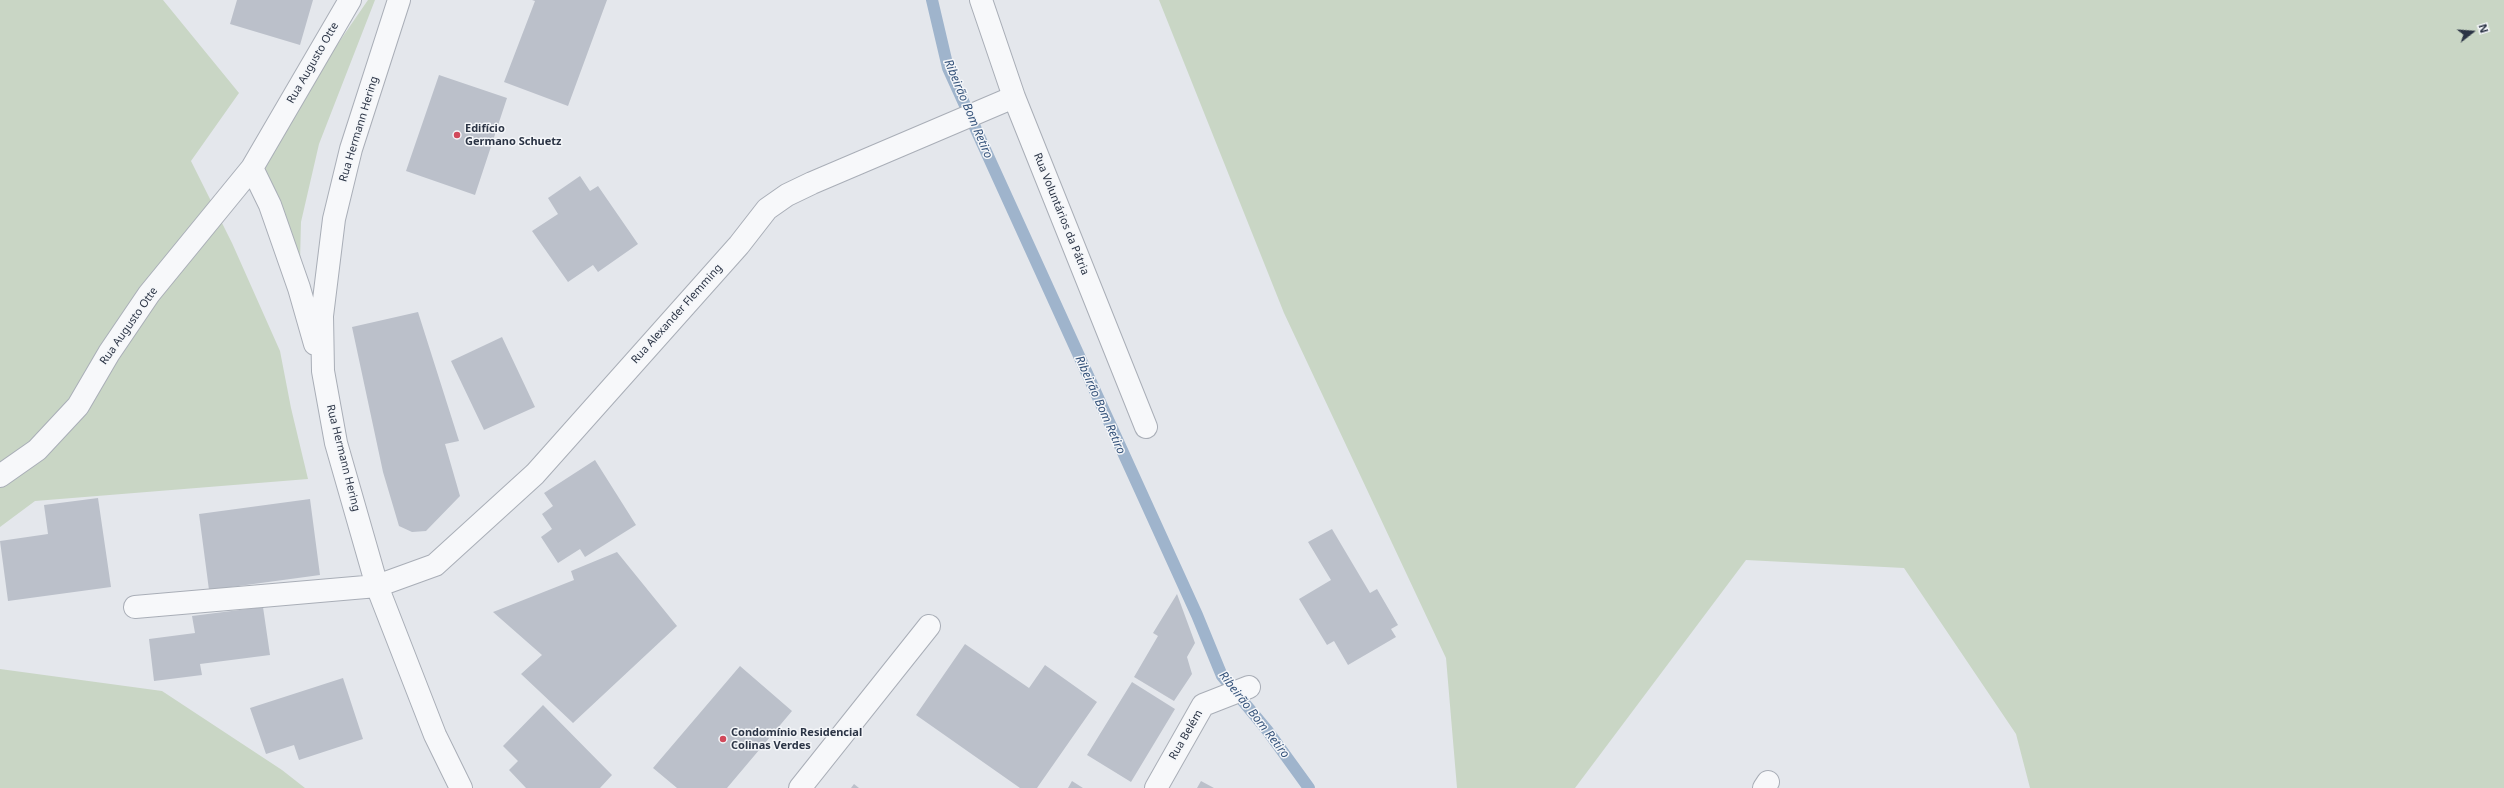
<!DOCTYPE html>
<html>
<head>
<meta charset="utf-8">
<style>
	body { margin:0 }
	#map { position:relative; width:2504px; height:788px; overflow:hidden; background:#e4e7ec; font-family:"Noto Sans",sans-serif }
	canvas { display:block }
	.north { position:absolute; left:2452px; top:12px; width:40px; height:40px; -webkit-text-stroke:3px #f4f6f9; paint-order:stroke; rotate:73deg; font-size:11px; font-weight:700; line-height:16px; text-align:center; color:#2b3445 }
	.north::after { content:''; display:block; margin:auto; width:14px; height:18px; background:#2b3445; clip-path:polygon(50% 0,100% 100%,50% 72%,0 100%) }
</style>
</head>
<body>
<div id="map">
<canvas width="2504" height="788"></canvas>
<div class="north">N</div>
</div>
<script>
const g = document.querySelector('canvas').getContext('2d');
g.lineJoin = 'round';
function fill(path, color) { g.fillStyle = color; g.fill(path, 'evenodd'); }
const toPath = rows => new Path2D(rows.map(r => 'M' + r).join(''));
function stroke(path, color, width, dash) { g.strokeStyle = color; g.lineWidth = width; g.lineCap = dash ? 'butt' : 'round'; g.setLineDash(dash || []); g.stroke(path); }
function drawText(font, color, halo, rows, align = 'center') {
  g.font = font + ' "Noto Sans",sans-serif'; g.lineWidth = 3; g.setLineDash([]); g.textBaseline = 'middle'; g.strokeStyle = halo; g.fillStyle = color; for (const [text, x, y, turn = 0] of rows) {
    g.save(); g.translate(x, y); g.rotate((+turn || 0) * Math.PI / 180); g.textAlign = isNaN(turn) ? turn : align; if (halo) g.strokeText(text, 0, 0); g.fillText(text, 0, 0); g.restore();
  }
}
fill(toPath([
	[0,0,163,0,239,93,191,161,232,243,280,351,291,408,308,479,35,501,0,527],
	[368,0,375,0,319,144,301,222,299,301,261,174,319,71],
	[1159,0,2504,0,2504,788,2030,788,2016,734,1904,568,1746,560,1575,788,1457,788,1446,658,1284,313],
	[0,669,162,691,282,770,305,788,0,788]
]), '#c9d6c5');
stroke(toPath([
	[932,0,948,68,1197,615,1222,676,1267,730,1309,788]
]), '#9fb4cc', 12);
fill(toPath([
	[237,0,313,0,300,45,230,24],
	[532,0,607,0,568,106,504,82,535,1],
	[439,75,507,98,475,195,406,171],
	[580,176,590,191,598,186,638,244,598,272,593,265,568,282,532,231,558,214,548,198],
	[418,312,459,441,445,444,460,496,426,531,412,532,399,526,383,472,352,327],
	[502,337,535,407,484,430,451,361],
	[595,460,636,525,585,557,580,549,558,563,541,537,552,529,542,514,553,506,544,493],
	[98,498,111,587,8,601,0,541,48,534,44,505],
	[310,499,320,575,209,590,199,514],
	[1332,529,1370,593,1377,589,1398,625,1391,629,1396,637,1348,665,1334,641,1327,645,1299,599,1331,580,1308,542],
	[617,552,677,626,573,723,521,674,542,655,493,612,574,580,571,571],
	[1177,594,1195,643,1187,657,1192,674,1174,701,1134,677,1158,636,1153,633],
	[263,607,270,655,200,664,202,675,154,681,149,639,195,633,192,616],
	[965,644,1029,688,1045,665,1097,702,1037,788,1020,788,916,715],
	[740,666,792,711,727,788,677,788,653,768],
	[343,678,363,739,299,760,294,745,266,754,250,708],
	[1132,682,1175,709,1131,782,1087,755],
	[543,705,612,775,600,788,526,788,509,770,518,761,503,746],
	[1072,781,1083,788,1068,788],
	[1201,781,1214,788,1197,788],
	[854,784,859,788,851,788]
]), '#bbc0ca');
const minor = toPath([
	[399,0,351,149,334,219,322,316,323,371,336,443,377,586,435,735,461,788],
	[981,0,1014,97,1146,427],
	[252,168,270,205,299,288,315,344],
	[0,476,37,450,78,406,109,353,149,294,252,168,350,0],
	[135,607,377,586,435,565,535,474,739,245,767,209,787,195,812,183,1014,97],
	[800,788,929,626],
	[1156,788,1203,705,1249,687],
	[1764,788,1768,782]
]);
stroke(minor, '#a9aeb7', 24);
stroke(minor, '#f7f8fa', 22);
for (const [x, y, r, color] of [
	[457,135,4,"#d1495b"],
	[723,739,4,"#d1495b"]
]) { const dot = new Path2D(); dot.arc(x, y, r, 0, 2 * Math.PI); g.fillStyle = color; g.fill(dot); stroke(dot, '#f4f6f9', 1.5); }
drawText('11px', '#2b3445', '#f4f6f9', [
	["Rua Augusto Otte",313,63,-60],
	["Rua Hermann Hering",359,129,-73],
	["Rua Voluntários da Pátria",1061,214,68],
	["Rua Alexander Flemming",677,314,-48],
	["Rua Augusto Otte",129,326,-55],
	["Rua Hermann Hering",343,458,76],
	["Rua Belém",1186,735,-60]
]);
drawText('bold 11px', '#2b3445', '#f4f6f9', [
	["Edifício",465,129],
	["Germano Schuetz",465,142],
	["Condomínio Residencial",731,733],
	["Colinas Verdes",731,746]
], 'left');
drawText('italic 12px', '#34527a', '#f4f6f9', [
	["Ribeirão Bom Retiro",968,109,67],
	["Ribeirão Bom Retiro",1100,405,66],
	["Ribeirão Bom Retiro",1254,715,52]
]);
</script>
</body>
</html>
